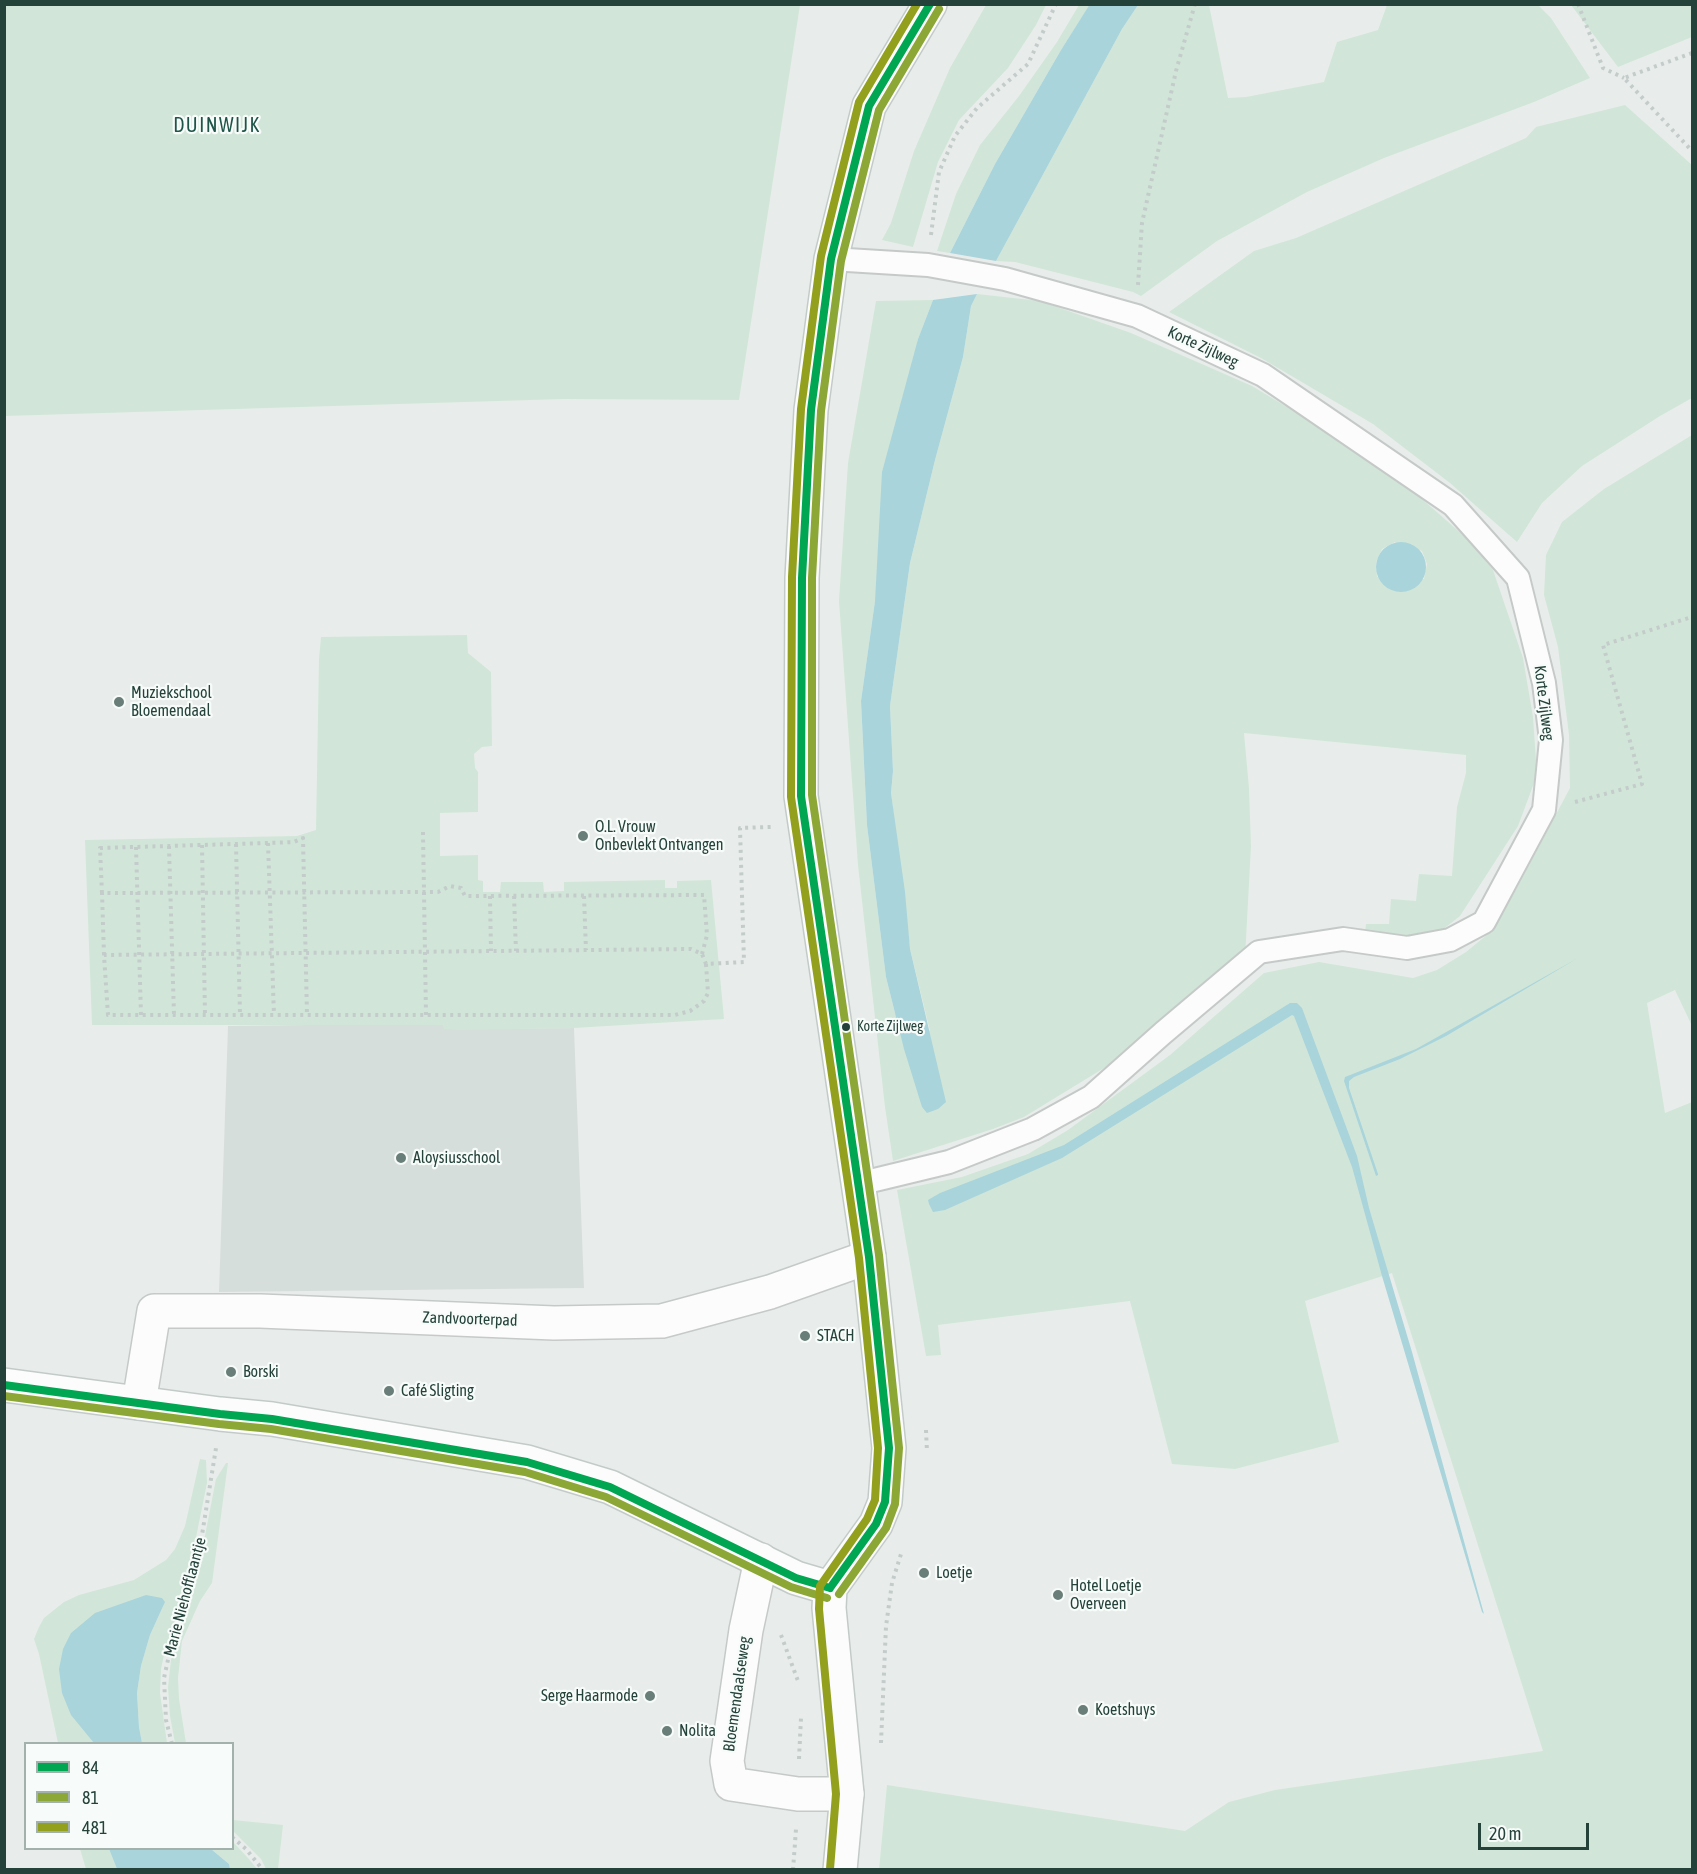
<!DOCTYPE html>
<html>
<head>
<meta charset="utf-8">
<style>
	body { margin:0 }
	#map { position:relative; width:1697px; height:1874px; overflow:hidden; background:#e8edeb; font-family:"Asap Condensed",sans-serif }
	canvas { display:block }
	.frame { position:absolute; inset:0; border:6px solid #24423a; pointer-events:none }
	.legend { position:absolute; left:24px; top:1742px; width:210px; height:108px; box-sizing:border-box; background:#f7fbf9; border:2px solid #a3b1ad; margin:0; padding:8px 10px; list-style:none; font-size:18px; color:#24423a }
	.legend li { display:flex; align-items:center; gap:12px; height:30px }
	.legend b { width:30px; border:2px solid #a3b1ad }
	.scale { position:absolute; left:1478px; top:1823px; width:111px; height:27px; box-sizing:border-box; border:3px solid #24423a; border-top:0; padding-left:8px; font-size:18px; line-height:21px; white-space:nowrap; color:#24423a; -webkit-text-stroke:4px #f7fbf9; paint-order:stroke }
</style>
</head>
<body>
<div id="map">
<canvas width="1697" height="1874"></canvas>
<div class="frame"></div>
<ul class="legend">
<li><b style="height:8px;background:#00a651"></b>84</li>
<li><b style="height:8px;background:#8ca735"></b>81</li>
<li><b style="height:8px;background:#92a01d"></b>481</li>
</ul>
<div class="scale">20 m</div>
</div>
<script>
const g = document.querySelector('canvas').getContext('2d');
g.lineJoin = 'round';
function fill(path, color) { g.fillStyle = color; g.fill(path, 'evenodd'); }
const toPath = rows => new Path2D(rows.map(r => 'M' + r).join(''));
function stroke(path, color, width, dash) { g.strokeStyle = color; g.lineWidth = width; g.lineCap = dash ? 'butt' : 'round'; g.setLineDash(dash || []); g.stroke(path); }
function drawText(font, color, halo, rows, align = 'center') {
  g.font = font + ' "Asap Condensed",sans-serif'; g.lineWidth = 4.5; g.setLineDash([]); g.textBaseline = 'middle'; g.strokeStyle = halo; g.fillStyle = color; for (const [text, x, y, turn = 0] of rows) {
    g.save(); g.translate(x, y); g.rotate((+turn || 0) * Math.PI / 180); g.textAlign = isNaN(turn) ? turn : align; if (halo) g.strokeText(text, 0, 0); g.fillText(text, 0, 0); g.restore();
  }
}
fill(toPath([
	[387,1024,444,1025,444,1029,574,1028,584,1288,219,1292,228,1026]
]), '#d6dedb');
fill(toPath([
	[4,5,800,5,739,400,564,399,5,416],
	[986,5,1046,5,1036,25,1008,68,959,120,938,162,913,247,882,240,891,223,914,151,950,68],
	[1079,5,1090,5,1061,50,995,164,950,253,937,251,956,194,980,145,1019,96,1057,42],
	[1138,5,1209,5,1228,98,1246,97,1324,82,1337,42,1378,30,1387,5,1538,5,1551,18,1590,78,1534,102,1384,158,1307,192,1217,241,1141,296,1133,292,1015,262,996,261,1122,29],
	[1571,5,1692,5,1692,37,1618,67],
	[1625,105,1692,165,1692,398,1660,416,1582,466,1542,503,1517,542,1450,483,1373,424,1261,358,1169,312,1254,251,1296,238,1526,138,1536,127],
	[977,294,1040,301,1131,333,1252,386,1382,464,1471,542,1493,570,1523,658,1533,717,1537,775,1518,826,1460,916,1437,934,1364,943,1366,924,1389,924,1391,899,1416,901,1419,874,1452,876,1457,807,1466,773,1466,755,1244,733,1249,788,1251,846,1245,958,1188,1000,1109,1065,1024,1117,993,1129,893,1161,885,1107,858,865,839,601,848,463,876,301,933,300,918,339,875,601,861,701,867,825,886,977,895,1013,930,1031,910,949,891,793,893,771,890,706,910,563,935,460,963,357,971,306],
	[1395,542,1422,551,1427,564,1424,579,1377,577,1376,562,1382,549],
	[1692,435,1692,1026,1675,990,1647,1003,1665,1113,1692,1102,1692,1869,879,1870,887,1785,1185,1831,1229,1802,1275,1790,1543,1751,1392,1273,1305,1301,1339,1442,1235,1469,1172,1464,1130,1301,938,1325,941,1355,926,1356,897,1190,962,1177,1028,1154,1068,1130,1170,1055,1264,973,1319,962,1413,978,1437,970,1466,952,1488,934,1517,888,1570,788,1569,735,1558,647,1544,595,1546,555,1562,522,1604,489],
	[467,635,468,653,491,672,492,746,482,747,474,754,475,768,478,772,478,812,440,813,440,856,478,855,478,880,483,881,483,892,500,892,501,882,543,882,544,892,564,891,564,882,665,880,665,888,677,888,677,881,711,880,724,1019,574,1028,458,1030,444,1029,443,1025,92,1025,85,840,297,836,316,830,319,659,321,637],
	[200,1459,206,1460,207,1483,185,1592,165,1650,161,1669,160,1693,167,1743,142,1743,139,1727,137,1693,141,1666,150,1635,165,1602,91,1737,94,1743,58,1743,39,1654,34,1639,39,1627,44,1618,64,1602,79,1595,134,1580,166,1560,175,1549,185,1526],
	[226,1463,228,1463,212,1583,200,1601,182,1641,178,1678,179,1699,186,1743,175,1743,170,1716,168,1687,171,1660,195,1587,216,1479],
	[233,1820,283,1825,278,1869,266,1869,261,1859,233,1831],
	[233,1842,249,1859,257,1869,230,1869,229,1864,211,1849,232,1848],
	[80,1849,109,1849,117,1869,86,1869]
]), '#d1e6d8');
fill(toPath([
	[1090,4,1138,5,1122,29,996,261,950,253,995,164,1061,50],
	[977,294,971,306,963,357,935,460,910,563,890,706,893,771,891,793,905,892,910,949,946,1102,938,1109,927,1113,922,1107,904,1049,886,977,867,825,861,701,875,601,882,472,918,339,933,300],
	'1376 567a25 25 0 1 1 50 0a25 25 0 1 1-50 0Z',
	[1578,958,1446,1036,1400,1059,1354,1077,1349,1081,1349,1088,1378,1174,1378,1175,1376,1176,1344,1081,1345,1077,1416,1049],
	[1290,1003,1297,1003,1302,1008,1357,1156,1369,1208,1412,1352,1484,1614,1482,1612,1382,1276,1352,1167,1294,1016,1292,1015,1062,1158,945,1210,933,1212,929,1204,928,1200,940,1193,1064,1145],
	[146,1595,162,1598,165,1602,150,1635,141,1666,137,1693,139,1727,142,1743,94,1743,71,1715,62,1693,59,1669,63,1649,71,1633,95,1613],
	[109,1849,211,1849,229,1864,230,1869,117,1869]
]), '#a9d4db');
const lane = toPath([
	[831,259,928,265,1005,279,1137,316,1263,375,1453,505,1518,578,1544,683,1551,740,1544,810,1484,922,1450,940,1407,948,1343,939,1259,952,1163,1033,1091,1097,1033,1129,949,1162,858,1184]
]);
const street = toPath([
	[139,1403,154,1311,260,1311,554,1323,662,1321,770,1292,869,1257],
	[761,1560,746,1630,727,1761,731,1784,798,1794,847,1794]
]);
const secondary = toPath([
	[4,1385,220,1414,272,1419,527,1462,610,1487,796,1578,830,1588],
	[830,1588,876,1524,885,1502,889,1448,869,1257,801,796,802,578,811,410,831,259,869,106,930,4],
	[830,1588,829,1608,847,1794,840,1870]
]);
stroke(lane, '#c5cac8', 26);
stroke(street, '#c5cac8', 36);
stroke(secondary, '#c3cbc8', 36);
stroke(toPath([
	[1578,4,1603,68,1624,78],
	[1692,53,1624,78,1692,151],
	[931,235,939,172,955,136,977,108,1028,64,1056,4],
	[1138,285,1142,223,1176,71,1195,4],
	[1575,802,1642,784,1603,645,1692,617],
	[423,832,426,1015],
	[268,843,274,1015],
	[236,844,240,1015],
	[202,845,205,1015],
	[169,846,174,1015],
	[136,847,141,1015],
	[102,893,100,848,268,843,294,842,303,838,307,1015],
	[490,896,491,951],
	[514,896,516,951],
	[584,896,586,950],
	[104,955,102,893,438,892,450,886,461,888,465,896,704,895,707,935,702,954],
	[706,964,708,993,704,1001,690,1011,675,1015,108,1015,104,955,691,949,702,954,706,964,744,962,740,828,771,827],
	[926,1430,927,1452],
	[781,1635,798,1681],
	[881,1743,886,1626,892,1583,901,1554],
	[172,1744,166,1720,164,1678,173,1637,197,1566,216,1448],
	[799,1759,801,1718],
	[232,1837,246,1849,263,1870],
	[793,1870,796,1829]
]), '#c3ccca', 4, [3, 4.5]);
stroke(lane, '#fcfcfc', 22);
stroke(street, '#fcfcfc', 33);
stroke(secondary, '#fcfcfc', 33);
stroke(toPath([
	[4,1385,220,1414,272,1419,527,1462,610,1487,796,1578,830,1588],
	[830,1588,876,1524,885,1502,889,1448,869,1257,801,796,802,578,811,410,831,259,869,106,930,4]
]), '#00a651', 8);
stroke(toPath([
	[4,1396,219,1424,271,1429,525,1472,606,1497,791,1587,827,1598],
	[839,1594,886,1528,895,1504,899,1448,879,1255,812,795,812,578,821,411,841,261,879,110,939,9]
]), '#8ca735', 8);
stroke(toPath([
	[830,1869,836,1794,819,1609,820,1586,867,1519,875,1500,878,1448,859,1258,791,797,792,577,801,409,821,256,859,102,917,4]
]), '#92a01d', 8);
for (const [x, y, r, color] of [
	[119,702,6,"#697e78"],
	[583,836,6,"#697e78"],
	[846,1027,5,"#24423a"],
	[401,1158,6,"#697e78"],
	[805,1336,6,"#697e78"],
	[231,1372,6,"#697e78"],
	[389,1391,6,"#697e78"],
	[924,1573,6,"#697e78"],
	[1058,1595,6,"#697e78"],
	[650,1696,6,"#697e78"],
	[1083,1710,6,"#697e78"],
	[667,1731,6,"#697e78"]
]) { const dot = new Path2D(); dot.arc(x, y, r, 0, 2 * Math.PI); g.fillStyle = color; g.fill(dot); stroke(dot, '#f7fbf9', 2); }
drawText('14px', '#24423a', '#f7fbf9', [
	["Korte Zijlweg",857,1027]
], 'left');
drawText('16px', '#24423a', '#f7fbf9', [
	["Korte Zijlweg",1203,347,25],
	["Korte Zijlweg",1544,703,83],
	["Zandvoorterpad",470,1319,2],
	["Marie Niehofflaantje",185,1597,-75],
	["Bloemendaalseweg",737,1694,-82]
]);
drawText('16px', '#24423a', '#f7fbf9', [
	["Muziekschool",131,693],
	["Bloemendaal",131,711],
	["O.L. Vrouw",595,827],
	["Onbevlekt Ontvangen",595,845],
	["Aloysiusschool",413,1158],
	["STACH",817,1336],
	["Borski",243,1372],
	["Café Sligting",401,1391],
	["Loetje",936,1573],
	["Hotel Loetje",1070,1586],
	["Overveen",1070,1604],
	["Serge Haarmode",638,1696,"right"],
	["Koetshuys",1095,1710],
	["Nolita",679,1731]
], 'left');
g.letterSpacing = '1.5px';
drawText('20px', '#1f5548', '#f7fbf9', [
	["DUINWIJK",217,126]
]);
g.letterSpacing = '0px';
</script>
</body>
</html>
